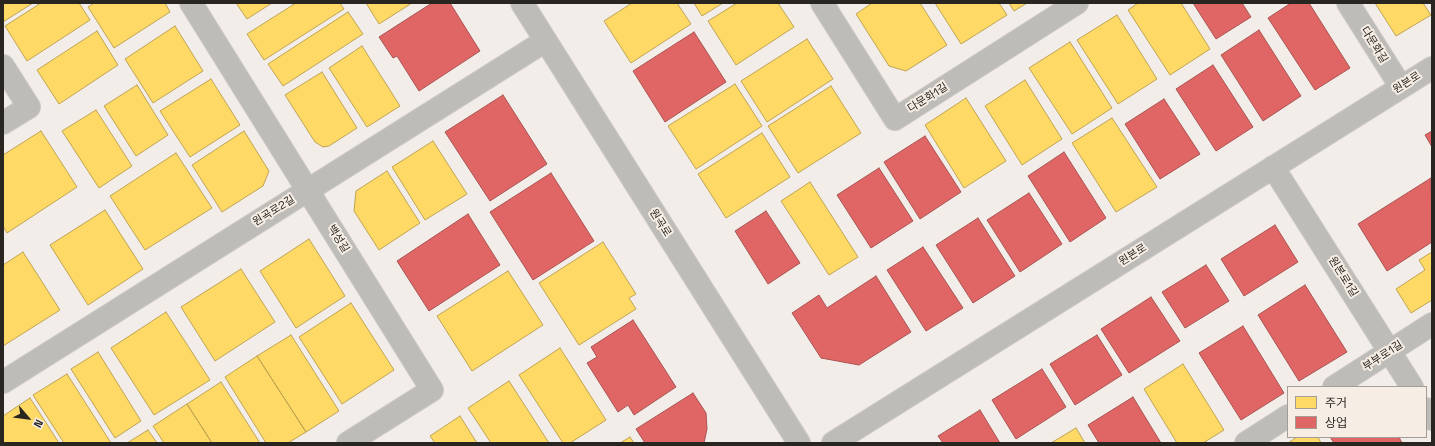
<!DOCTYPE html>
<html>
<head>
<meta charset="utf-8">
<style>
	body { margin:0 }
	#map { position:relative; width:1435px; height:446px; overflow:hidden; background:#f2ede8; font-family:"Space Grotesk","Noto Sans KR",sans-serif }
	canvas { display:block }
	.frame { position:absolute; inset:0; border:4px solid #292622; pointer-events:none }
	.legend { position:absolute; left:1287px; top:386px; width:140px; height:52px; box-sizing:border-box; background:#f6ede4; border:1px solid #a49d96; margin:0; padding:5px 7px; list-style:none; font-size:12px; color:#292622 }
	.legend li { display:flex; align-items:center; gap:8px; height:20px }
	.legend b { width:20px; border:1px solid #a49d96 }
	.north { position:absolute; left:8px; top:398px; width:40px; height:40px; -webkit-text-stroke:3px #f6ede4; paint-order:stroke; rotate:118deg; font-size:11px; font-weight:700; line-height:16px; text-align:center; color:#292622 }
	.north::after { content:''; display:block; margin:auto; width:14px; height:18px; background:#292622; clip-path:polygon(50% 0,100% 100%,50% 72%,0 100%) }
</style>
</head>
<body>
<div id="map">
<canvas width="1435" height="446"></canvas>
<div class="frame"></div>
<ul class="legend">
<li><b style="height:11px;background:#ffd966"></b>주거</li>
<li><b style="height:11px;background:#e06666"></b>상업</li>
</ul>
<div class="north">N</div>
</div>
<script>
const g = document.querySelector('canvas').getContext('2d');
g.lineJoin = 'round';
function fill(path, color) { g.fillStyle = color; g.fill(path, 'evenodd'); }
const toPath = rows => new Path2D(rows.map(r => 'M' + r).join(''));
function stroke(path, color, width, dash) { g.strokeStyle = color; g.lineWidth = width; g.lineCap = dash ? 'butt' : 'round'; g.setLineDash(dash || []); g.stroke(path); }
function drawText(font, color, halo, rows, align = 'center') {
  g.font = font + ' "Space Grotesk","Noto Sans KR",sans-serif'; g.lineWidth = 4; g.setLineDash([]); g.textBaseline = 'middle'; g.strokeStyle = halo; g.fillStyle = color; for (const [text, x, y, turn = 0] of rows) {
    g.save(); g.translate(x, y); g.rotate((+turn || 0) * Math.PI / 180); g.textAlign = isNaN(turn) ? turn : align; if (halo) g.strokeText(text, 0, 0); g.fillText(text, 0, 0); g.restore();
  }
}
const homes = toPath([
	[3,3,33,3,3,22,3,3],
	[41,3,79,3,90,20,27,61,5,26,41,3],
	[94,3,165,3,170,12,114,48,88,7,94,3],
	[236,3,272,3,247,19,236,3],
	[296,3,340,3,344,9,264,60,247,34,296,3],
	[366,3,412,3,379,24,366,3],
	[632,3,677,3,691,24,631,63,604,21,632,3],
	[694,3,723,3,702,16,694,3],
	[737,3,778,3,794,27,736,65,708,21,737,3],
	[872,3,920,3,947,45,906,71,889,66,856,14,872,3],
	[935,3,999,3,1007,15,961,44,935,3],
	[1009,3,1027,3,1014,11,1009,3],
	[1138,3,1181,3,1210,49,1170,75,1128,10,1138,3],
	[1375,3,1423,3,1431,15,1396,36,1375,3],
	[348,12,363,34,283,86,268,64,348,12],
	[1117,15,1157,79,1118,104,1077,40,1117,15],
	[175,26,203,71,153,103,125,59,175,26],
	[97,31,118,65,59,104,37,70,97,31],
	[807,39,833,79,767,122,741,81,807,39],
	[1070,42,1112,108,1072,134,1029,68,1070,42],
	[362,46,400,106,367,127,329,68,362,46],
	[322,72,357,128,329,146,323,147,315,142,285,95,322,72],
	[211,79,240,125,190,157,160,111,211,79],
	[1025,80,1062,139,1022,165,985,106,1025,80],
	[735,84,762,126,696,169,668,126,735,84],
	[137,85,168,135,136,156,104,106,137,85],
	[831,86,861,133,798,173,768,126,831,86],
	[966,98,1006,161,964,188,925,125,966,98],
	[96,110,132,166,99,188,62,131,96,110],
	[1112,118,1157,187,1116,212,1072,143,1112,118],
	[41,131,77,187,7,233,3,226,3,155,41,131],
	[244,131,269,171,263,186,222,212,192,165,244,131],
	[762,133,790,177,726,218,698,174,762,133],
	[433,141,467,194,425,220,392,167,433,141],
	[176,153,212,208,145,250,110,196,176,153],
	[387,171,420,223,379,250,354,211,356,191,387,171],
	[810,182,858,257,829,275,781,201,810,182],
	[105,210,143,269,88,305,50,245,105,210],
	[309,239,345,296,296,328,260,271,309,239],
	[603,242,636,294,629,298,636,309,579,345,539,283,603,242],
	[23,252,60,310,3,346,3,265,23,252],
	[1432,252,1432,300,1411,313,1396,289,1425,270,1419,260,1432,252],
	[241,269,275,322,215,361,181,307,241,269],
	[508,271,543,325,472,371,437,316,508,271],
	[351,303,394,370,342,404,299,337,351,303],
	[166,312,210,380,154,415,111,348,166,312],
	[291,335,339,411,306,432,257,356,291,335],
	[560,348,606,420,570,443,563,443,519,375,560,348],
	[98,352,141,421,115,438,71,369,98,352],
	[257,356,306,432,288,443,266,443,225,377,257,356],
	[1183,364,1224,430,1203,443,1177,443,1144,389,1183,364],
	[67,374,111,443,64,443,33,395,67,374],
	[509,381,549,443,491,443,468,408,509,381],
	[221,382,260,443,212,443,187,404,221,382],
	[30,398,59,443,3,443,3,416,30,398],
	[187,404,212,443,164,443,153,426,187,404],
	[460,416,477,443,435,443,430,436,460,416],
	[1076,428,1085,443,1051,443,1076,428],
	[148,430,157,443,127,443,148,430],
	[630,437,634,443,620,443,630,437],
	[1297,437,1318,437,1321,443,1288,443,1297,437]
]);
fill(homes, '#ffd966');
stroke(homes, '#bfa352', 1);
const shops = toPath([
	[432,3,450,3,480,51,419,91,397,56,393,58,379,37,432,3],
	[1193,3,1242,3,1251,17,1216,39,1193,3],
	[1291,3,1309,3,1350,68,1315,90,1268,18,1291,3],
	[1259,30,1301,96,1263,121,1221,55,1259,30],
	[694,32,726,82,665,122,633,71,694,32],
	[1213,65,1253,127,1216,151,1176,89,1213,65],
	[503,95,547,164,490,201,445,132,503,95],
	[1164,99,1200,154,1160,179,1125,124,1164,99],
	[1432,131,1432,147,1425,135,1432,131],
	[925,136,961,192,920,219,884,162,925,136],
	[1064,152,1106,218,1070,242,1028,176,1064,152],
	[879,168,913,221,871,248,837,195,879,168],
	[551,173,594,241,533,280,490,212,551,173],
	[1431,178,1432,242,1387,271,1358,224,1431,178],
	[1029,193,1062,244,1020,272,987,220,1029,193],
	[766,211,800,263,768,284,735,231,766,211],
	[468,214,500,265,429,311,397,261,468,214],
	[978,218,1015,276,973,303,936,245,978,218],
	[1275,225,1298,262,1244,296,1221,259,1275,225],
	[923,247,963,308,926,331,887,270,923,247],
	[1206,265,1229,301,1185,328,1162,292,1206,265],
	[876,276,911,332,859,365,821,358,792,313,819,295,827,308,876,276],
	[1305,285,1347,352,1299,381,1258,315,1305,285],
	[1151,297,1180,341,1129,373,1101,329,1151,297],
	[633,320,676,387,634,415,628,405,618,412,587,363,597,357,591,347,633,320],
	[1243,326,1284,393,1241,420,1199,353,1243,326],
	[1097,335,1122,375,1075,405,1050,364,1097,335],
	[1042,369,1066,407,1016,439,992,400,1042,369],
	[693,393,706,413,707,429,704,443,645,443,636,429,693,393],
	[1133,397,1161,443,1099,443,1088,425,1133,397],
	[980,410,1000,443,943,443,938,436,980,410],
	[1330,437,1399,437,1402,443,1334,443,1330,437]
]);
fill(shops, '#e06666');
stroke(shops, '#a95352', 1);
const minor = toPath([
	[191,3,432,390,348,443],
	[522,3,799,443],
	[822,3,895,119,1077,3],
	[1348,3,1401,87],
	[3,66,29,107,3,123],
	[1273,167,1412,387],
	[3,382,545,41],
	[1334,387,1432,324],
	[1426,409,1432,419],
	[833,443,1432,68],
	[1246,443,1288,416]
]);
stroke(minor, '#cdc9c5', 24);
stroke(minor, '#bdbcb9', 22);
drawText('11px', '#292622', '#f6ede4', [
	["다문화길",1374,45,58],
	["원본로",1407,83,-32],
	["다문화1길",928,98,-32],
	["원곡로2길",274,211,-32],
	["원곡로",660,223,58],
	["백성길",338,239,58],
	["원본로",1133,255,-32],
	["원본로1길",1343,277,58],
	["부부로1길",1383,356,-33]
]);
</script>
</body>
</html>
